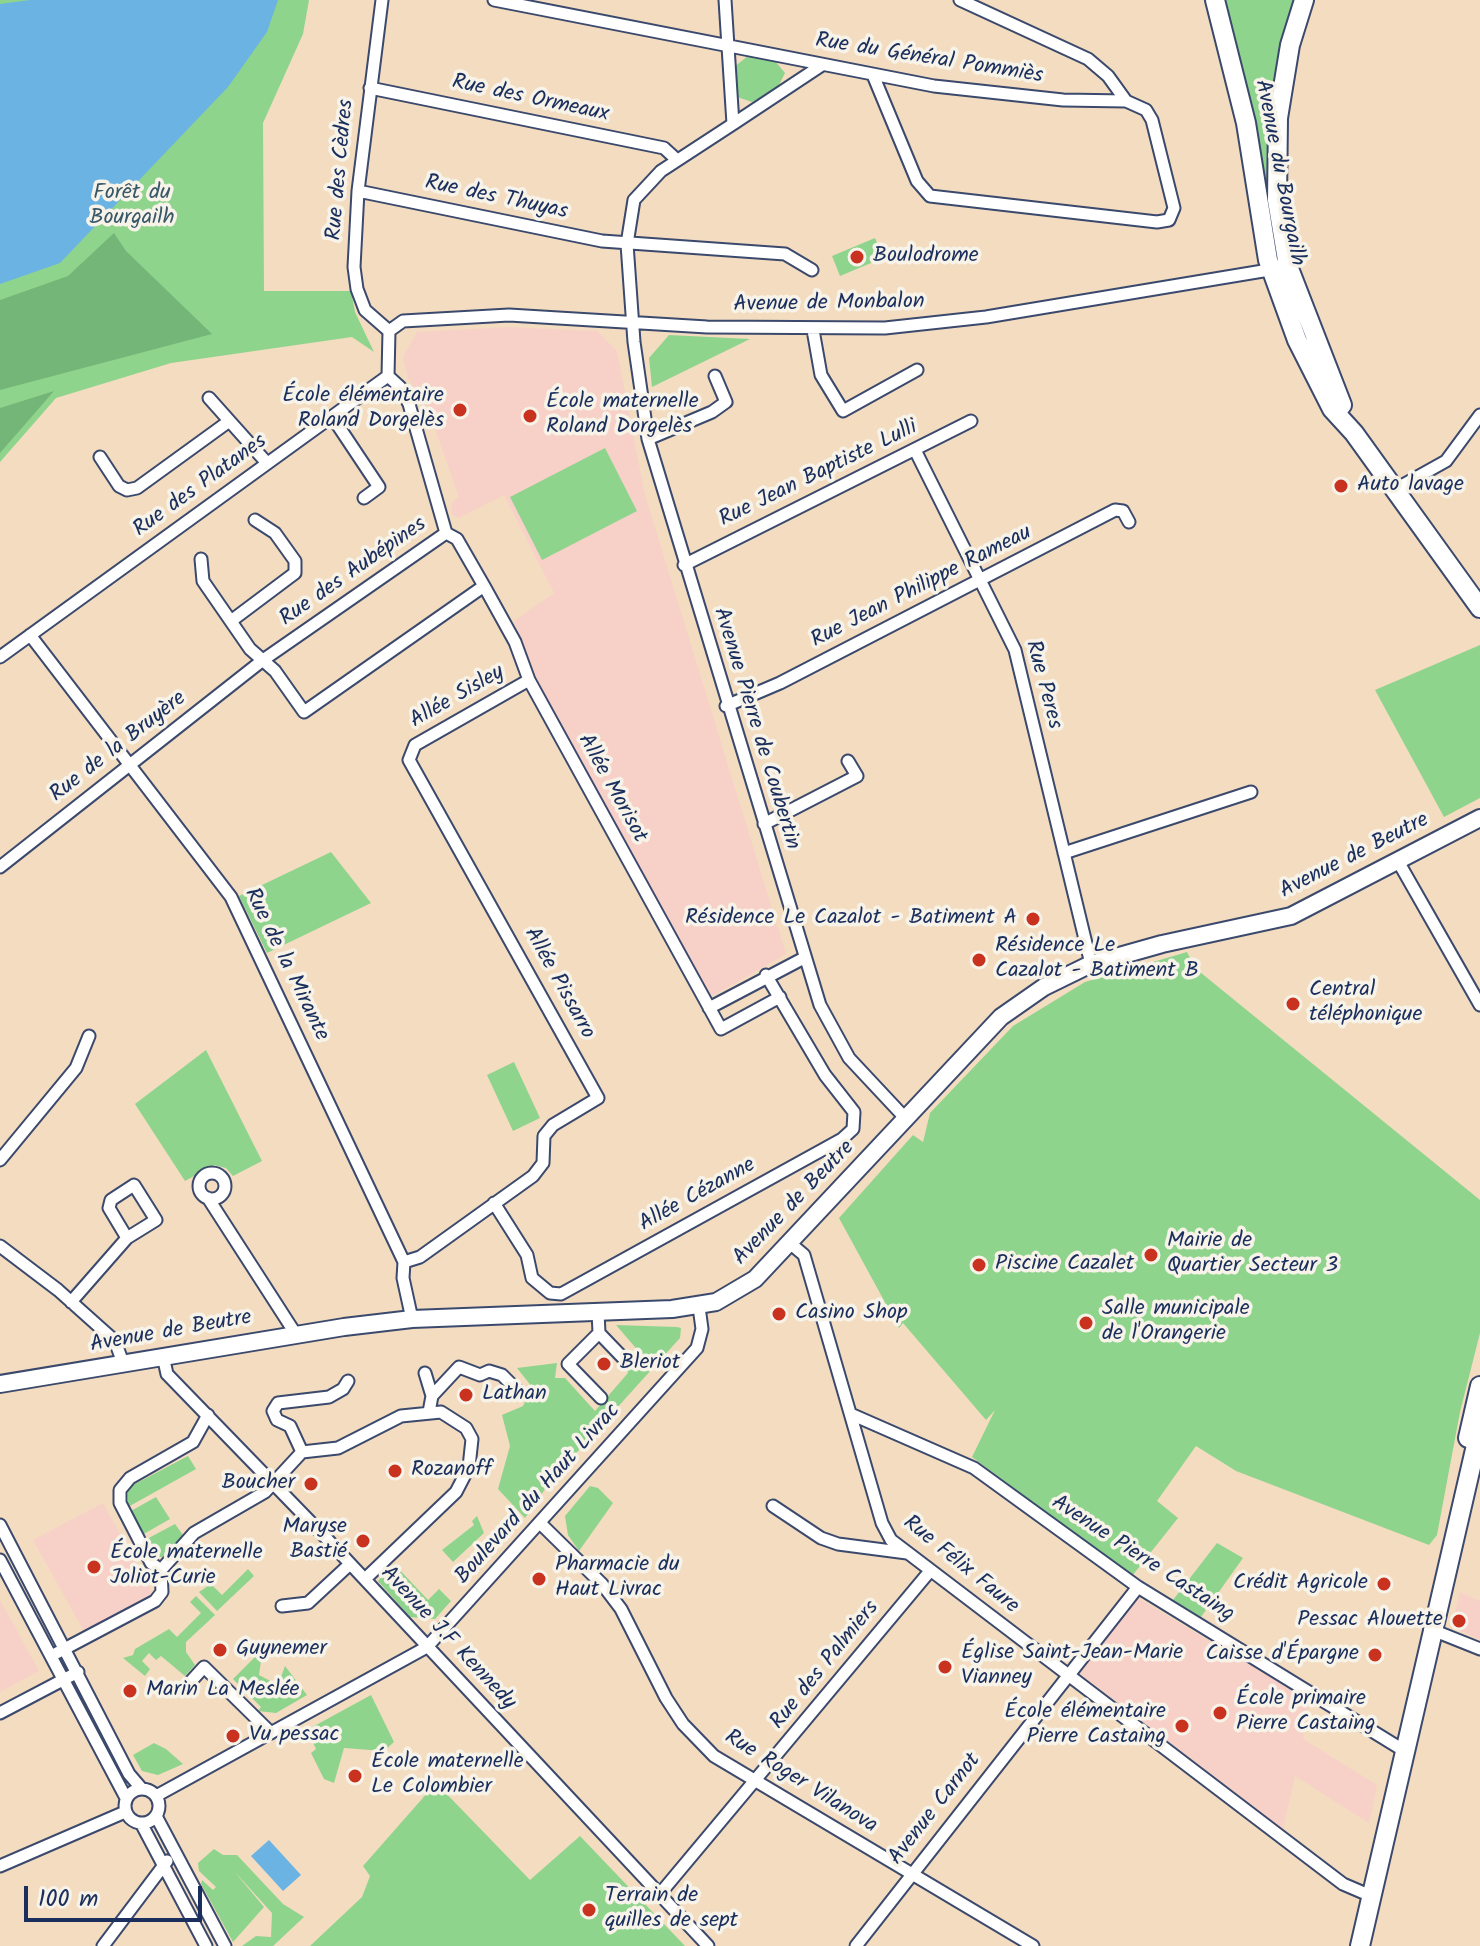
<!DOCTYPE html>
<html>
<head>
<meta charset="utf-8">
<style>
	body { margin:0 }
	#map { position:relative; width:1480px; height:1946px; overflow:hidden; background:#f3dcc0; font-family:Kalam,sans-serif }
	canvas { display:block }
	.scale { position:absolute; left:24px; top:1886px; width:178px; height:36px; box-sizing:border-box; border:4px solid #1b2f5e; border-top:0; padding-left:10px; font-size:24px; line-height:28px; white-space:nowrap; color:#1b2f5e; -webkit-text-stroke:6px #f7f3e8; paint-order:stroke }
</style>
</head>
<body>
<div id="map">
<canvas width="1480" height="1946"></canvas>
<div class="scale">100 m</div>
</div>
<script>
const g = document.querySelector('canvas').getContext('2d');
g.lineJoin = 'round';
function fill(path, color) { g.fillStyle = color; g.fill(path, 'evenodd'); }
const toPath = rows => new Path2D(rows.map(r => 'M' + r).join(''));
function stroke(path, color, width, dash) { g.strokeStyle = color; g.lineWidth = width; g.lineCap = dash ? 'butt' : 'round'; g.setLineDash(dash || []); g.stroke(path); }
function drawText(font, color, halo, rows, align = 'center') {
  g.font = font + ' Kalam,sans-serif'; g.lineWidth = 7; g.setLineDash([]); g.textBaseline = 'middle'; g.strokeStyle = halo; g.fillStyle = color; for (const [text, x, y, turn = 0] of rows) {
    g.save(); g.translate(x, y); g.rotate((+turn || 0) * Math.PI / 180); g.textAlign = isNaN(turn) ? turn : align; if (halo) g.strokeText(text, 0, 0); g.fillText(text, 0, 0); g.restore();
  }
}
fill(toPath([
	[509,327,597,331,617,351,645,495,786,954,711,997,544,696,514,621,554,593,504,495,459,518,451,514,452,502,459,497,427,406,408,378,403,358,417,332],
	[103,1503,154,1595,85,1633,33,1540],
	[1460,1592,1480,1601,1480,1640,1452,1627],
	[1138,1598,1310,1701,1303,1739,1377,1785,1369,1823,1295,1776,1283,1829,1079,1673],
	[0,1600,39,1671,0,1692]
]), '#f7d1c8');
fill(toPath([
	[0,0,309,0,303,34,263,123,264,291,351,291,355,312,374,352,352,337,171,363,56,398,0,462],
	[1220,0,1297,0,1286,34,1278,245,1271,246],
	[748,56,775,61,785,73,777,89,752,102,737,97,734,90,734,67],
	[875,238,883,258,840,276,832,256],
	[669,335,750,339,652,387,649,358],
	[605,448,637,511,542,560,510,497],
	[1480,645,1480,798,1444,817,1375,690],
	[331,852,371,903,267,953,239,896],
	[1187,952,1195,968,1480,1200,1480,1333,1460,1412,1437,1535,1429,1545,1236,1471,1196,1446,1157,1501,1178,1518,1132,1576,972,1457,995,1410,986,1420,903,1323,899,1328,839,1218,913,1135,923,1142,930,1113,1013,1026,1085,982],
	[206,1050,262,1161,233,1176,226,1168,214,1165,185,1181,135,1104],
	[514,1062,540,1118,513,1131,487,1075],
	[616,1325,677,1327,681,1328,680,1338,550,1482,525,1518,498,1489,510,1446,502,1415,523,1406,532,1387,517,1368,557,1363,555,1378,565,1378,595,1411,628,1373,627,1367,641,1354],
	[188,1456,196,1469,128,1507,128,1492,133,1485],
	[590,1486,598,1488,613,1503,579,1551,568,1535,565,1516],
	[156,1497,170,1519,142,1535,129,1512],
	[477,1516,484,1533,453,1562,442,1550,474,1525,472,1521],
	[175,1524,183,1535,165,1557,154,1557,145,1540],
	[1217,1543,1243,1558,1201,1617,1173,1600],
	[394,1564,428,1600,439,1589,451,1601,435,1619,410,1617,378,1581],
	[248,1569,254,1576,217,1611,199,1592,211,1584,222,1595],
	[196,1596,215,1615,186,1642,186,1652,195,1665,185,1676,161,1656,156,1660,149,1653,142,1661,150,1669,145,1676,123,1658,133,1655,135,1649,169,1629,177,1637,201,1613,190,1602],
	[256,1656,261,1661,259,1675,278,1685,285,1666,307,1695,276,1713,258,1711,261,1707,233,1679],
	[371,1695,394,1742,384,1751,344,1748,334,1783,324,1779,311,1753,316,1749,307,1730],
	[154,1743,166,1749,183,1764,158,1775,142,1771,133,1755],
	[436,1783,530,1880,580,1836,685,1946,310,1946,362,1897,370,1876,363,1866],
	[214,1849,223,1855,237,1855,283,1904,304,1917,273,1946,242,1946,256,1936,271,1937,272,1913,234,1871,264,1907,233,1942,201,1884,202,1880,213,1890,216,1887,199,1871,198,1863]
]), '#8fd48d');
fill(toPath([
	[114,233,126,251,212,334,0,390,0,300,68,276],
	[54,391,0,453,0,408]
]), '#73b678');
fill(toPath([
	[30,0,278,0,267,32,228,87,60,263,0,284,0,4],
	[269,1840,301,1875,283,1891,251,1856]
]), '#6bb3e3');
const street = toPath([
	[382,0,358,191,354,267,357,289,365,310,389,331],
	[494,0,934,86,1063,100,1126,101,1146,110,1152,120,1174,208,1169,220,1157,222,930,196,917,181,873,75],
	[725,0,733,124,661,171,634,200,627,244,634,342,648,439,820,1005,849,1058,907,1120],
	[960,0,1088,59,1108,76,1126,101],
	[370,88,664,148,677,160],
	[733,124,822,65],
	[358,191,602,241,785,254,812,270],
	[813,330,821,375,843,411,917,370],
	[389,331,403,321,509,315,707,327,885,328,986,317,1275,269],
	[209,398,267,463],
	[333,418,379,487,364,498],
	[648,439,712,412,726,402,715,376],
	[915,450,1015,650,1091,964],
	[100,457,119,486,127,490,137,488,228,422],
	[1394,490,1446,461,1480,415],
	[201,559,203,581,250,649,275,671,304,712,484,586,457,539,446,533],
	[684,565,971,421],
	[484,586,515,642,529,680,721,1029,780,997],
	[231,621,295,573,295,561,275,533,255,520],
	[30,635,231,897,404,1262,403,1278,412,1319],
	[0,657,388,376,389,331],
	[726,706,780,683,1115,510,1123,511,1129,522],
	[764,824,857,776,848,761],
	[1064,853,1251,792],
	[1399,863,1480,1005],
	[0,867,263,660,446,533,409,404,400,387,388,376],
	[709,1008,804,958],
	[0,1160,76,1068,89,1036],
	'199 1186a13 13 0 1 1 26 0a13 13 0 1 1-26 0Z',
	[208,1198,295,1333],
	[494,1203,527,1255,532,1278,550,1293,561,1294,842,1139,853,1129,854,1112,825,1075,766,975],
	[791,1244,804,1255,882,1523,891,1540,1343,1884,1371,1896],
	[0,1246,58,1290,115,1341,123,1363],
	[404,1262,420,1257,533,1176,543,1163,544,1136,553,1125,598,1098,409,760,415,745,529,680],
	[71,1302,127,1238,156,1220,134,1185,111,1200,109,1208,127,1238],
	[598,1312,599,1333,625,1360],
	[599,1333,568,1364,601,1398],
	[163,1356,167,1374,327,1539,708,1946],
	[425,1373,432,1396],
	[429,1412,432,1396,459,1367,480,1375,489,1371,502,1375,521,1394],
	[208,1415,193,1442,130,1478,120,1490,120,1503,151,1563,161,1570,194,1533,265,1492,302,1452,338,1448,401,1416,441,1412,466,1428,472,1439,469,1467,456,1492,365,1579],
	[853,1415,974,1468,1138,1587,1403,1750],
	[302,1452,290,1426,277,1420,273,1411,278,1403,329,1397,343,1389,348,1381],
	[773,1506,821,1538,838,1544,907,1553],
	[541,1524,602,1584,621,1609,666,1698,683,1724,714,1756,1033,1946],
	[0,1525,129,1774,141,1788],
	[0,1560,126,1798],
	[282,1606,308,1603,350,1564],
	[1430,1629,1480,1649],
	[51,1656,155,1601,162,1592,161,1570],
	[183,1690,204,1667,271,1733],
	[0,1713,78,1672],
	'125 1806a17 17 0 1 1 34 0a17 17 0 1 1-34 0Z',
	[156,1796,427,1647,697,1348,702,1329,699,1307],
	[156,1816,225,1946],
	[141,1823,206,1946],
	[0,1866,125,1812],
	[659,1895,930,1571],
	[103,1946,167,1861],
	[856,1946,1138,1587]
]);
const secondary = toPath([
	[0,1384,344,1327,412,1319,672,1309,716,1302,755,1279,1001,1017,1044,987,1091,964,1162,944,1291,916,1480,818]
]);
const primary = toPath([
	[1215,0,1246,123,1268,260,1297,340,1332,409,1354,433,1480,608],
	[1304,0,1290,45,1278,118,1277,200,1288,266,1342,405],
	[1468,1438,1480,1386],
	[1360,1946,1480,1428]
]);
stroke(street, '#3b496d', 15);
stroke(secondary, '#3b496d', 20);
stroke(primary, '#3b496d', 22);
stroke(street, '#fff', 11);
stroke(secondary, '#fff', 16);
stroke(primary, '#fff', 18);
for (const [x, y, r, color] of [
	[857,257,8,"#c8321e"],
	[460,410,8,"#c8321e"],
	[530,416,8,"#c8321e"],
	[1341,486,8,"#c8321e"],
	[1033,919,8,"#c8321e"],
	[979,960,8,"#c8321e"],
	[1293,1004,8,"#c8321e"],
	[1151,1255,8,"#c8321e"],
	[979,1265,8,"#c8321e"],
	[779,1314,8,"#c8321e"],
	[1086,1323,8,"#c8321e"],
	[604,1364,8,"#c8321e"],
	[466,1395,8,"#c8321e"],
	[395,1471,8,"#c8321e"],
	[311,1484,8,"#c8321e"],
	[363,1541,8,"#c8321e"],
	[94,1567,8,"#c8321e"],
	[539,1579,8,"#c8321e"],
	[1384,1584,8,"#c8321e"],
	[1459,1621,8,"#c8321e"],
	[220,1650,8,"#c8321e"],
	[1375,1655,8,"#c8321e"],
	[945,1667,8,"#c8321e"],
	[130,1691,8,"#c8321e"],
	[1220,1713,8,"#c8321e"],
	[1182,1726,8,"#c8321e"],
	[233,1736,8,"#c8321e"],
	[355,1776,8,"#c8321e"],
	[589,1910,8,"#c8321e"]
]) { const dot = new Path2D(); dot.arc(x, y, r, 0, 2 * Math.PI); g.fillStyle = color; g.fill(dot); stroke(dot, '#f7f3e8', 3); }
drawText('22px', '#1b2f5e', '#f7f3e8', [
	["Rue du Général Pommiès",929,60,9],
	["Rue des Ormeaux",530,100,12],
	["Rue des Cèdres",342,170,-85],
	["Avenue du Bourgailh",1278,173,79],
	["Rue des Thuyas",496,199,12],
	["Avenue de Monbalon",829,305,-1],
	["Rue Jean Baptiste Lulli",819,475,-26],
	["Rue des Platanes",201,487,-36],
	["Rue des Aubépines",354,573,-35],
	["Rue Jean Philippe Rameau",922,588,-27],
	["Rue Peres",1042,685,75],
	["Allée Sisley",458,698,-30],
	["Avenue Pierre de Coubertin",755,729,73],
	["Rue de la Bruyère",119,748,-38],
	["Allée Morisot",611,789,61],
	["Avenue de Beutre",1355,857,-27],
	["Rue de la Mirante",285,965,64],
	["Allée Pissarro",558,984,61],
	["Allée Cézanne",698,1196,-29],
	["Avenue de Beutre",795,1204,-46],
	["Avenue de Beutre",171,1333,-10],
	["Boulevard du Haut Livrac",539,1495,-48],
	["Avenue Pierre Castaing",1142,1560,33],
	["Rue Félix Faure",960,1566,39],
	["Avenue J.F Kennedy",447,1639,47],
	["Rue des Palmiers",826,1666,-51],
	["Rue Roger Vilanova",800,1783,32],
	["Avenue Carnot",936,1810,-52]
]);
drawText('22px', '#38586a', '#f7f3e8', [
	["Forêt du",132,194],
	["Bourgailh",132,219]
]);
drawText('22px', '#1b2f5e', '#f7f3e8', [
	["Boulodrome",873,257],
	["École élémentaire",444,397,"right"],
	["Roland Dorgelès",444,422,"right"],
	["École maternelle",546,403],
	["Roland Dorgelès",546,428],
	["Auto lavage",1357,486],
	["Résidence Le Cazalot - Batiment A",1017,919,"right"],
	["Résidence Le",995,947],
	["Cazalot - Batiment B",995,972],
	["Central",1309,991],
	["téléphonique",1309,1016],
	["Mairie de",1167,1242],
	["Quartier Secteur 3",1167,1267],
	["Piscine Cazalet",995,1265],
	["Salle municipale",1102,1310],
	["de l'Orangerie",1102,1335],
	["Casino Shop",795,1314],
	["Bleriot",620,1364],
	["Lathan",482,1395],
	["Rozanoff",411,1471],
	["Boucher",295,1484,"right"],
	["Maryse",347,1528,"right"],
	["Bastié",347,1553,"right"],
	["École maternelle",110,1554],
	["Joliot-Curie",110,1579],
	["Pharmacie du",555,1566],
	["Haut Livrac",555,1591],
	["Crédit Agricole",1368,1584,"right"],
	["Pessac Alouette",1443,1621,"right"],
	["Guynemer",236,1650],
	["Église Saint-Jean-Marie",961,1654],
	["Vianney",961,1679],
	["Caisse d'Épargne",1359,1655,"right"],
	["Marin La Meslée",146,1691],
	["École primaire",1236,1700],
	["Pierre Castaing",1236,1725],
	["École élémentaire",1166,1713,"right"],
	["Pierre Castaing",1166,1738,"right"],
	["Vu pessac",249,1736],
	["École maternelle",371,1763],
	["Le Colombier",371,1788],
	["Terrain de",605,1897],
	["quilles de sept",605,1922]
], 'left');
</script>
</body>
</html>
